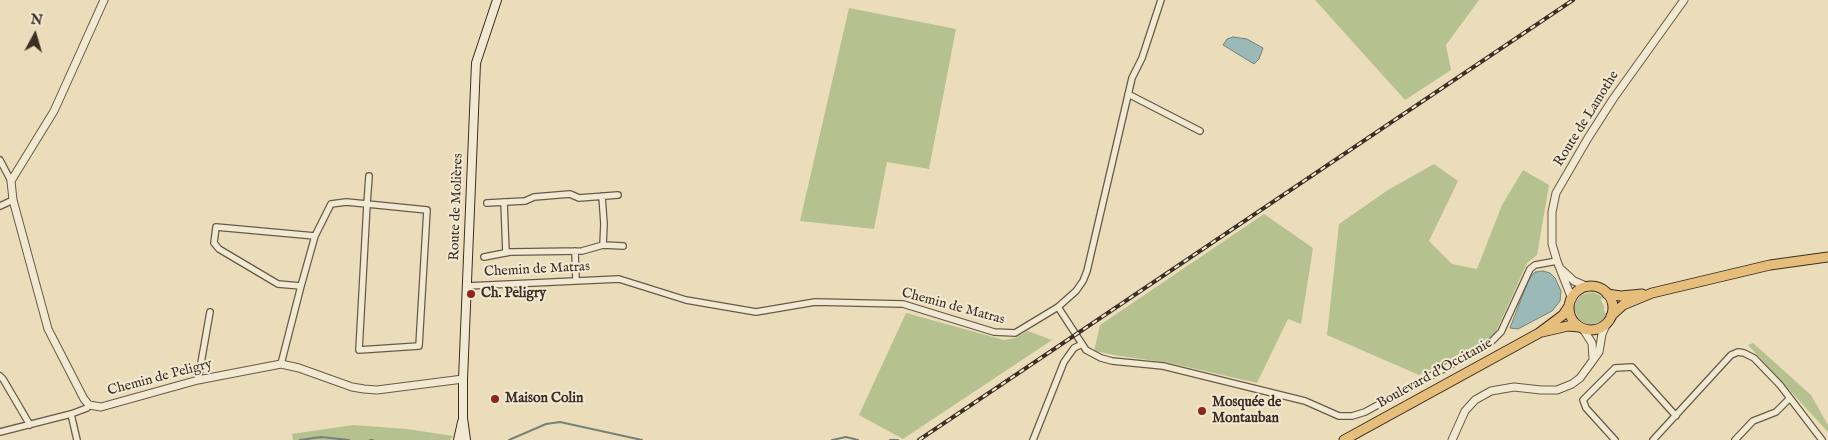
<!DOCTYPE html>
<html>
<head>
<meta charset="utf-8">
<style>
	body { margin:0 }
	#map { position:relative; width:1828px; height:440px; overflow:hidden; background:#ebddb9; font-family:"IM FELL English",serif }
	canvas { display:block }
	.north { position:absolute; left:10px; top:10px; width:50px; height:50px; -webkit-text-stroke:4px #f2e9d2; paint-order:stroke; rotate:6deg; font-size:14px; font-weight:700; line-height:20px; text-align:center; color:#3c2e24 }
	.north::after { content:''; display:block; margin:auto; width:18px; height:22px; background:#3c2e24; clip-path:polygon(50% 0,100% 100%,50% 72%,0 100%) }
</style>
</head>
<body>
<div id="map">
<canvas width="1828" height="440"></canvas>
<div class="north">N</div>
</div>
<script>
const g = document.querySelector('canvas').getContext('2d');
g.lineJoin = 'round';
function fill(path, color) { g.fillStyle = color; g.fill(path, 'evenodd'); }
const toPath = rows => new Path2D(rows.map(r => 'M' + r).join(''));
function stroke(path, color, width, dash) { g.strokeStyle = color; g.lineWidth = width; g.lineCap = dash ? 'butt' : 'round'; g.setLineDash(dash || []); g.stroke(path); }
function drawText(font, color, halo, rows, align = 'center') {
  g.font = font + ' "IM FELL English",serif'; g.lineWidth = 4; g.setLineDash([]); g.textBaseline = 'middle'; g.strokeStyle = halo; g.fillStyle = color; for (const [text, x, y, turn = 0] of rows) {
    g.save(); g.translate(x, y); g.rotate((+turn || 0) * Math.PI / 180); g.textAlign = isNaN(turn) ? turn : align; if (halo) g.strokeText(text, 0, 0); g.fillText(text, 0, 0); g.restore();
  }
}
fill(toPath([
	[1315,0,1479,0,1446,45,1451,70,1405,100],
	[849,8,956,29,929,169,887,162,874,229,800,221],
	[1434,164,1458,181,1429,241,1452,264,1477,269,1502,205,1523,170,1549,185,1537,255,1527,263,1494,336,1419,375,1327,335,1339,224,1388,190],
	[1264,214,1313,248,1301,324,1288,319,1257,383,1170,363,1120,356,1094,351,1100,325],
	[1592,292,1602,296,1601,300,1604,306,1604,311,1607,314,1600,323,1592,325,1585,324,1579,319,1574,309,1576,301,1581,295],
	[906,313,1004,340,1015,338,1028,331,1052,340,903,439,859,415],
	[1753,343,1811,395,1828,425,1828,432,1748,345],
	[353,425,407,429,453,436,450,440,293,440,292,434]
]), '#b6c190');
const water = toPath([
	[1233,37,1247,39,1263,48,1259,59,1254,64,1223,45,1227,39,1233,37],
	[1543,271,1550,273,1555,278,1561,291,1560,301,1552,311,1518,329,1510,328,1529,279,1535,272,1543,271]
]);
fill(water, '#9bbab7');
stroke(water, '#75827c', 1);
stroke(toPath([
	[300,440,321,437,349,440],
	[370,440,373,440],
	[509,440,546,424,560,422,642,440],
	[832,440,846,437,858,440],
	[890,440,898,440]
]), '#75827c', 2);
const minor = toPath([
	[1128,94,1200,131],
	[0,160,11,181],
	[602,196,604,224,603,245],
	[504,202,506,253],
	[487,203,525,201,534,197,570,194,579,198,618,195],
	[0,206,13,200],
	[575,251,576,280],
	[484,257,510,252,582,251,603,245,623,246],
	[301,286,278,284,219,249,214,243,216,227,315,236],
	[467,286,619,279,686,300,756,312,815,302,903,304,994,332,1015,333,1058,307,1076,291,1083,281,1087,271,1132,78,1142,58,1161,0],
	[1058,307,1086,350,1101,358,1112,361,1163,366,1305,401,1339,416,1352,416,1365,412,1489,344,1501,332,1530,269,1535,265,1557,261],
	[281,364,301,286,315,236,331,204,346,202,367,204,427,210,419,346,359,350,367,204,369,176],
	[0,376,3,379,30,425],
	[198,380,210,312],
	[71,414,77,440],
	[0,432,71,414,87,408,89,405],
	[1033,440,1064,362,1074,348,1082,344],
	[1615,440,1586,408,1583,400,1615,368,1632,367,1676,416],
	[1653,440,1731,355,1738,352,1744,353,1754,358,1780,385,1822,440],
	[1735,440,1753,421,1776,412,1790,398]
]);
const tertiary = toPath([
	[104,0,54,111,11,181,13,200,48,329,84,399,89,405,101,407,198,380,281,364,299,368,352,387,364,389,377,390,463,379],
	[1562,270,1574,281,1588,287],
	[1572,299,1557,261,1552,244,1552,212,1556,193,1588,138,1613,99,1684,0],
	[1583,329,1592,343,1593,359],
	[1452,440,1465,411,1475,400,1491,391,1514,387,1541,390,1557,390,1572,384,1580,378,1599,352,1602,334,1607,323]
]);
const secondary = toPath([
	[458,440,462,422],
	[466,440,463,418,463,379,476,63,497,0]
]);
const primary = toPath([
	'1569 308a22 22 0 1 1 44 0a22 22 0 1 1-44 0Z',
	[1607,294,1621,296,1642,294],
	[1611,316,1623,305,1652,293,1770,265,1828,257],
	[1542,332,1568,326,1579,327],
	[1344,440,1539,333,1563,315,1569,306]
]);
stroke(minor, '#685a49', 8);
stroke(tertiary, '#685a49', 9);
stroke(secondary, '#3c2e24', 10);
stroke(primary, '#3c2e24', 11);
stroke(minor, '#f2e9d2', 5.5);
stroke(tertiary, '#f2e9d2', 7);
stroke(secondary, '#f2e9d2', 8);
stroke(primary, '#e6be7c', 9);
const rail = toPath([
	[919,440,1573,0]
]);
stroke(rail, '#3c2e24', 4);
stroke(rail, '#f2e9d2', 2, [5.5]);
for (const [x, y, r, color] of [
	[471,294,5,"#8f2418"],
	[495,399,5,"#8f2418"],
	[1202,411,5,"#8f2418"]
]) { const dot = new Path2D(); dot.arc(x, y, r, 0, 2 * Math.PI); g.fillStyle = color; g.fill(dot); stroke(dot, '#f2e9d2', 2); }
drawText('14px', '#3c2e24', '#f2e9d2', [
	["Route de Lamothe",1587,119,-58],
	["Route de Molières",457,207,-88],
	["Chemin de Matras",537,270,-3],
	["Chemin de Matras",953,307,15],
	["Boulevard d'Occitanie",1435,374,-29],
	["Chemin de Peligry",160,378,-15]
]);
drawText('bold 14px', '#3c2e24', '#f2e9d2', [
	["Ch. Peligry",481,294],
	["Maison Colin",505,399],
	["Mosquée de",1212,403],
	["Montauban",1212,419]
], 'left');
</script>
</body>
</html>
